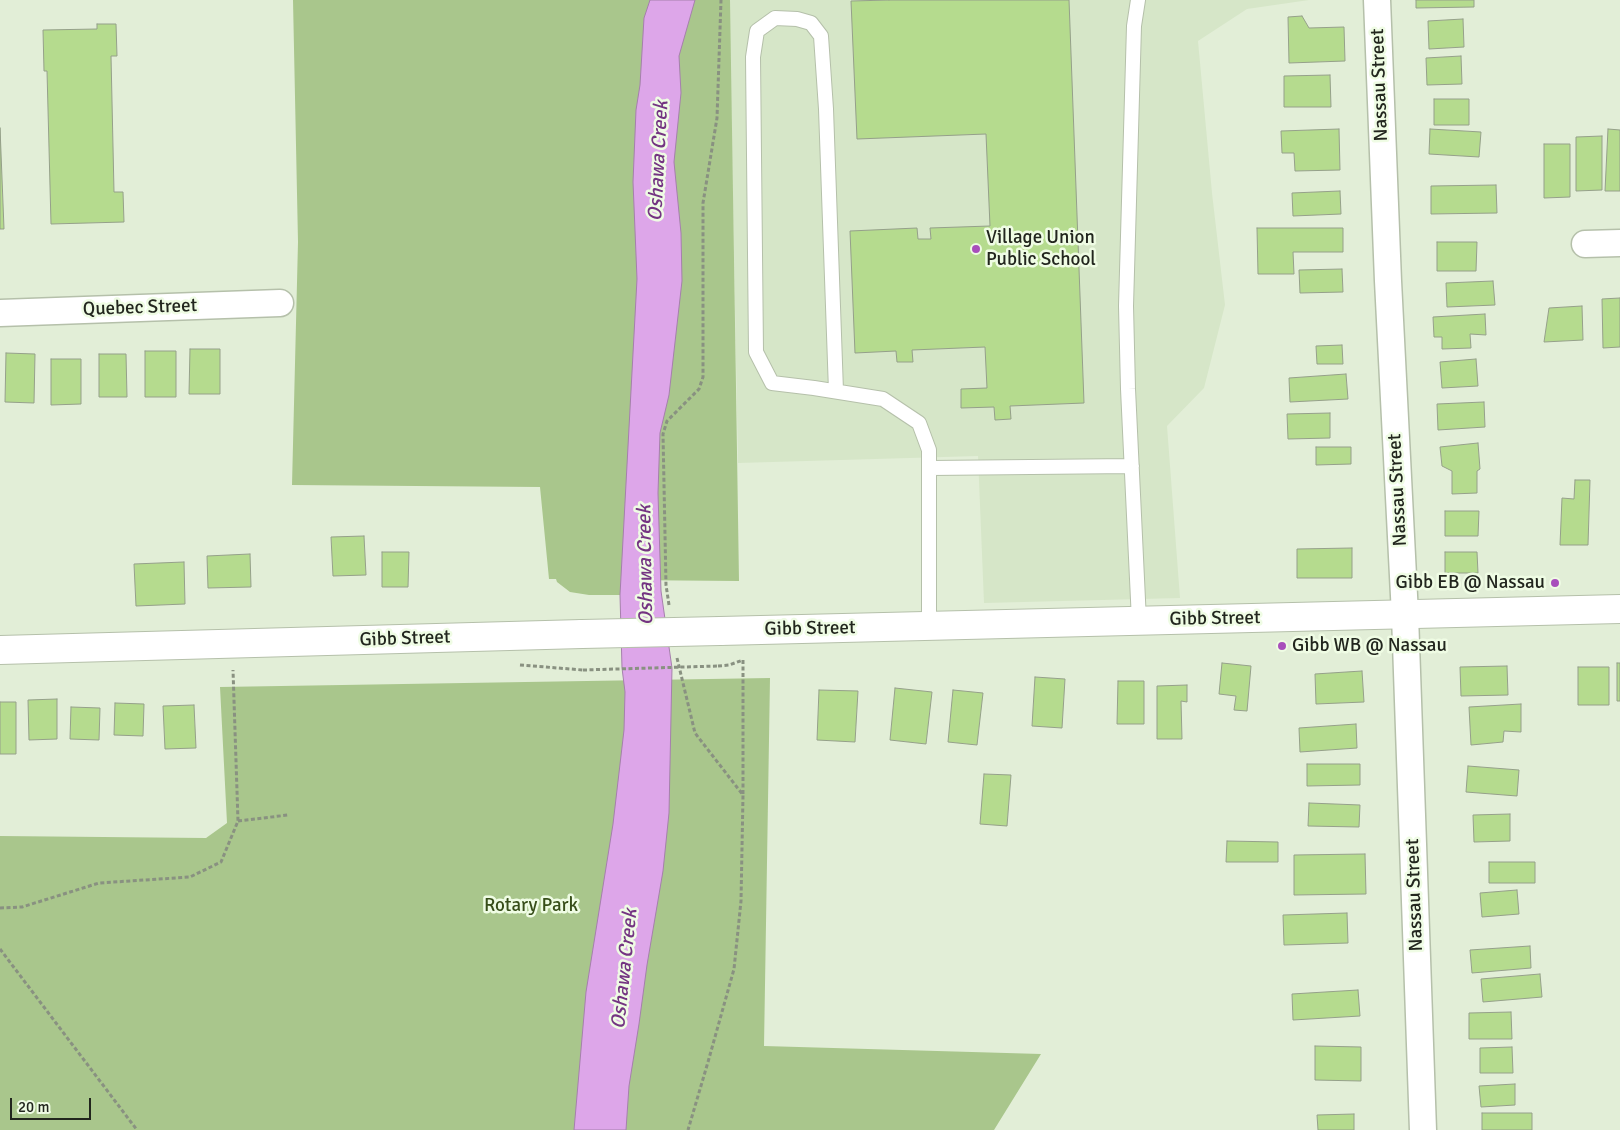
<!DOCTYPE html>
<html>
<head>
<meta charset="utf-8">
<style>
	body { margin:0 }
	#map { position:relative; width:1620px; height:1130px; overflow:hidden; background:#e2eed7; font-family:Signika,sans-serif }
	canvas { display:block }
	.scale { position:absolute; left:10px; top:1098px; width:81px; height:22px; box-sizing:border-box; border:2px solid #22261e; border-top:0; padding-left:6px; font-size:15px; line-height:18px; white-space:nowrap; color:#22261e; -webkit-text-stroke:4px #effce4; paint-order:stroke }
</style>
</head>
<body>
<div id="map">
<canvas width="1620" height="1130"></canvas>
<div class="scale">20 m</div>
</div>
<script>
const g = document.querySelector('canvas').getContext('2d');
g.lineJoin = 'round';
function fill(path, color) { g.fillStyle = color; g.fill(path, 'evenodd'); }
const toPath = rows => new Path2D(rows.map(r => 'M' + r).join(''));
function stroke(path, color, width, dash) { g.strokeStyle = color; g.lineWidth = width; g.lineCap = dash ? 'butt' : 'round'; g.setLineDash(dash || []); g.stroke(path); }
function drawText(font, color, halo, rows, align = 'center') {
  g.font = font + ' Signika,sans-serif'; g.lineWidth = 5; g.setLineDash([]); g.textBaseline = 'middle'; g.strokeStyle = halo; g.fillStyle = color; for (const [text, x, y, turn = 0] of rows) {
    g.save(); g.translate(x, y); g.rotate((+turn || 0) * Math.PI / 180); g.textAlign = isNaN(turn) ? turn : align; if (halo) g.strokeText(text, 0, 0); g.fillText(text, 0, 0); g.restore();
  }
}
fill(toPath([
	[729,0,1309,0,1247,9,1198,41,1212,193,1225,305,1204,388,1167,426,1180,598,984,603,978,456,738,463]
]), '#d6e6c8');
fill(toPath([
	[293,0,730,0,739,581,622,580,620,595,589,595,570,592,557,582,556,579,549,579,540,487,292,485,298,242],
	[770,678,764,1046,1041,1054,994,1130,0,1130,0,836,206,838,227,823,220,687]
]), '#a9c68c');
const water = toPath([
	[650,0,695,0,679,56,681,93,674,162,681,233,682,281,669,395,660,433,658,493,661,591,672,668,669,813,663,871,647,965,639,1024,629,1086,626,1130,574,1130,586,992,613,824,624,730,625,692,622,668,620,595,637,279,633,182,636,110,640,85,644,18,650,0]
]);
fill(water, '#dda6e9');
stroke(water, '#a580ac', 1);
const building = toPath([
	[889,0,1069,0,1084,403,1010,406,1011,419,995,420,994,407,961,408,961,389,987,388,985,347,912,350,913,362,897,362,896,351,855,353,850,231,917,228,918,239,931,239,930,228,990,226,986,134,857,139,851,1,889,0],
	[1416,0,1474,0,1474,7,1416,8,1416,0],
	[1302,16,1309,28,1344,27,1345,61,1289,63,1288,17,1302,16],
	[1463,19,1464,47,1429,49,1428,21,1463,19],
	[97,24,116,24,117,56,111,56,114,192,123,192,124,222,51,224,47,71,44,71,43,30,97,29,97,24],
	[1461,56,1462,84,1427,85,1426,58,1461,56],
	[1330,75,1331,107,1284,107,1284,76,1330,75],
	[1434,99,1469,99,1469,125,1434,125,1434,99],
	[0,128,4,229,0,229,0,128],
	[1339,129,1340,170,1295,171,1294,153,1282,153,1281,131,1339,129],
	[1430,129,1481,132,1479,157,1429,154,1430,129],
	[1608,129,1620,130,1620,191,1605,191,1608,129],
	[1602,136,1602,190,1576,191,1576,137,1602,136],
	[1544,144,1570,144,1570,197,1544,198,1544,144],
	[1496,185,1497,213,1431,214,1431,186,1496,185],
	[1340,191,1341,214,1293,216,1292,193,1340,191],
	[1257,228,1343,228,1343,252,1293,252,1294,274,1258,274,1257,228],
	[1437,242,1477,242,1476,271,1437,271,1437,242],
	[1342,269,1343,292,1300,293,1299,270,1342,269],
	[1493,281,1495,305,1447,307,1446,283,1493,281],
	[1620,298,1620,347,1603,348,1602,299,1620,298],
	[1582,306,1583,340,1544,342,1549,308,1582,306],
	[1485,314,1486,335,1470,334,1471,348,1442,349,1442,337,1434,337,1433,317,1485,314],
	[1342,345,1343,364,1317,364,1316,346,1342,345],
	[190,349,220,349,220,394,189,394,190,349],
	[145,351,176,351,176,397,145,397,145,351],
	[6,353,35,354,34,403,5,402,6,353],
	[99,354,126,354,127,397,99,397,99,354],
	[51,359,81,359,81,404,51,405,51,359],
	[1476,359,1478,386,1442,388,1440,362,1476,359],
	[1346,374,1348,399,1290,402,1289,378,1346,374],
	[1484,402,1485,427,1438,430,1437,404,1484,402],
	[1330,413,1330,438,1288,439,1287,414,1330,413],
	[1478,443,1480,469,1477,471,1477,493,1452,494,1452,471,1442,466,1440,447,1478,443],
	[1316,447,1351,447,1351,464,1316,465,1316,447],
	[1575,480,1590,480,1588,545,1560,545,1562,498,1574,499,1575,480],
	[1445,511,1479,511,1478,536,1445,536,1445,511],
	[364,536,366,575,333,576,331,537,364,536],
	[1352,548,1352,578,1297,578,1297,549,1352,548],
	[382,552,409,552,408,587,382,587,382,552],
	[1445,552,1477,552,1478,573,1445,573,1445,552],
	[250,554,251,587,208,588,207,556,250,554],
	[184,562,185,604,136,606,134,564,184,562],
	[1222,663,1251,666,1247,711,1234,710,1236,696,1219,694,1222,663],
	[1617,663,1620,663,1620,701,1617,701,1617,663],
	[1507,666,1508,695,1461,696,1460,667,1507,666],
	[1578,667,1609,667,1609,705,1578,705,1578,667],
	[1362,671,1364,702,1316,704,1315,674,1362,671],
	[1035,677,1065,679,1062,728,1032,726,1035,677],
	[1118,681,1144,681,1144,724,1117,724,1118,681],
	[1187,685,1187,702,1181,701,1182,739,1157,739,1157,686,1187,685],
	[895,688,932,692,926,744,890,740,895,688],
	[819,690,858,691,855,742,817,740,819,690],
	[953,690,983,693,977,745,948,742,953,690],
	[57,699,57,739,29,740,28,700,57,699],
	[0,702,16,702,16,754,0,754,0,702],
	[115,703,144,704,143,736,114,735,115,703],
	[1521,704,1521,732,1504,731,1503,742,1471,745,1469,707,1521,704],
	[194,705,196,748,165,749,163,706,194,705],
	[71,707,100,708,99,740,70,739,71,707],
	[1356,724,1357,748,1300,752,1299,728,1356,724],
	[1307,764,1360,764,1360,785,1307,786,1307,764],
	[1468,766,1519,770,1517,796,1466,792,1468,766],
	[984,774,1011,775,1007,826,980,824,984,774],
	[1309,803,1360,805,1359,827,1308,826,1309,803],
	[1510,814,1510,841,1474,842,1473,815,1510,814],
	[1227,841,1278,842,1278,862,1226,862,1227,841],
	[1365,854,1366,894,1294,895,1294,855,1365,854],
	[1489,862,1535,862,1535,883,1489,883,1489,862],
	[1517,890,1519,914,1482,917,1480,893,1517,890],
	[1347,913,1348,943,1284,945,1283,915,1347,913],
	[1530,946,1531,968,1472,973,1470,950,1530,946],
	[1540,974,1542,997,1483,1002,1481,979,1540,974],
	[1358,990,1360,1016,1293,1020,1292,994,1358,990],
	[1511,1012,1512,1039,1469,1039,1469,1013,1511,1012],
	[1315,1046,1361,1047,1361,1081,1315,1080,1315,1046],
	[1512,1047,1513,1073,1480,1073,1480,1048,1512,1047],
	[1515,1084,1515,1105,1481,1107,1479,1086,1515,1084],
	[1482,1113,1532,1113,1532,1130,1482,1130,1482,1113],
	[1354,1114,1354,1130,1318,1130,1317,1115,1354,1114]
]);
fill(building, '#b5db8e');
stroke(building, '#95a08a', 1);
const lane = toPath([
	[1138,0,1134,26,1126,306,1128,389,1139,621],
	[836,391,826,109,821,36,811,23,797,19,775,18,757,31,753,57,756,352,772,383,814,388,883,399,919,423,929,450,929,626],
	[930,468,1132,466]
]);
const street = toPath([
	[1377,0,1388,281,1405,615,1423,1130],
	[1585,244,1620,243],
	[0,313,280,303]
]);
const secondary = toPath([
	[720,631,1620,609],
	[0,650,582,634]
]);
stroke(lane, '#b5c0aa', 16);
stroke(street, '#b5c0aa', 29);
stroke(secondary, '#b5c0aa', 30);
stroke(toPath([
	[669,605,666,585,663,434,667,421,699,389,703,377,703,203,717,118,721,0],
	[677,658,695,733,743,795,741,901,734,969,708,1062,688,1130],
	[520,665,583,670],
	[718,666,729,665,743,660,743,794],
	[238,821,288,815],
	[0,908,22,907,99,883,190,877,221,862,238,821,233,670],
	[0,949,137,1130]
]), '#899181', 3, [4, 2.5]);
stroke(lane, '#fff', 14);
stroke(street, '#fff', 26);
stroke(secondary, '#fff', 28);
const secondaryBridge = toPath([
	[582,634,720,631]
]);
stroke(secondaryBridge, '#b5c0aa', 30, []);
stroke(toPath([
	[583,670,718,666]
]), '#899181', 3, [4, 2.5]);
stroke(secondaryBridge, '#fff', 28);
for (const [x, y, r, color] of [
	[976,249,5,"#a84fbb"],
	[1555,583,5,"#a84fbb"],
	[1282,646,5,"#a84fbb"]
]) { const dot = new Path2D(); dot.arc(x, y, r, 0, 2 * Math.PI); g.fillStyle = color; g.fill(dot); stroke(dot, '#effce4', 2); }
drawText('19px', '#22261e', '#effce4', [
	["Nassau Street",1380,85,-92],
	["Quebec Street",140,308,-2],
	["Nassau Street",1398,490,-93],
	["Gibb Street",1215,619,-1],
	["Gibb Street",810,629,-1],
	["Gibb Street",405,639,-2],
	["Nassau Street",1415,895,-92]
]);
drawText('19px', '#22261e', '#effce4', [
	["Village Union",986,238],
	["Public School",986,260],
	["Gibb EB @ Nassau",1545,583,"right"],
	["Gibb WB @ Nassau",1292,646]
], 'left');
drawText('19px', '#374e19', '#effce4', [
	["Rotary Park",531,906]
]);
drawText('italic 20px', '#743482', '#effce4', [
	["Oshawa Creek",659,161,-87],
	["Oshawa Creek",646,565,-91],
	["Oshawa Creek",625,969,-84]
]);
</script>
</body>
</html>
